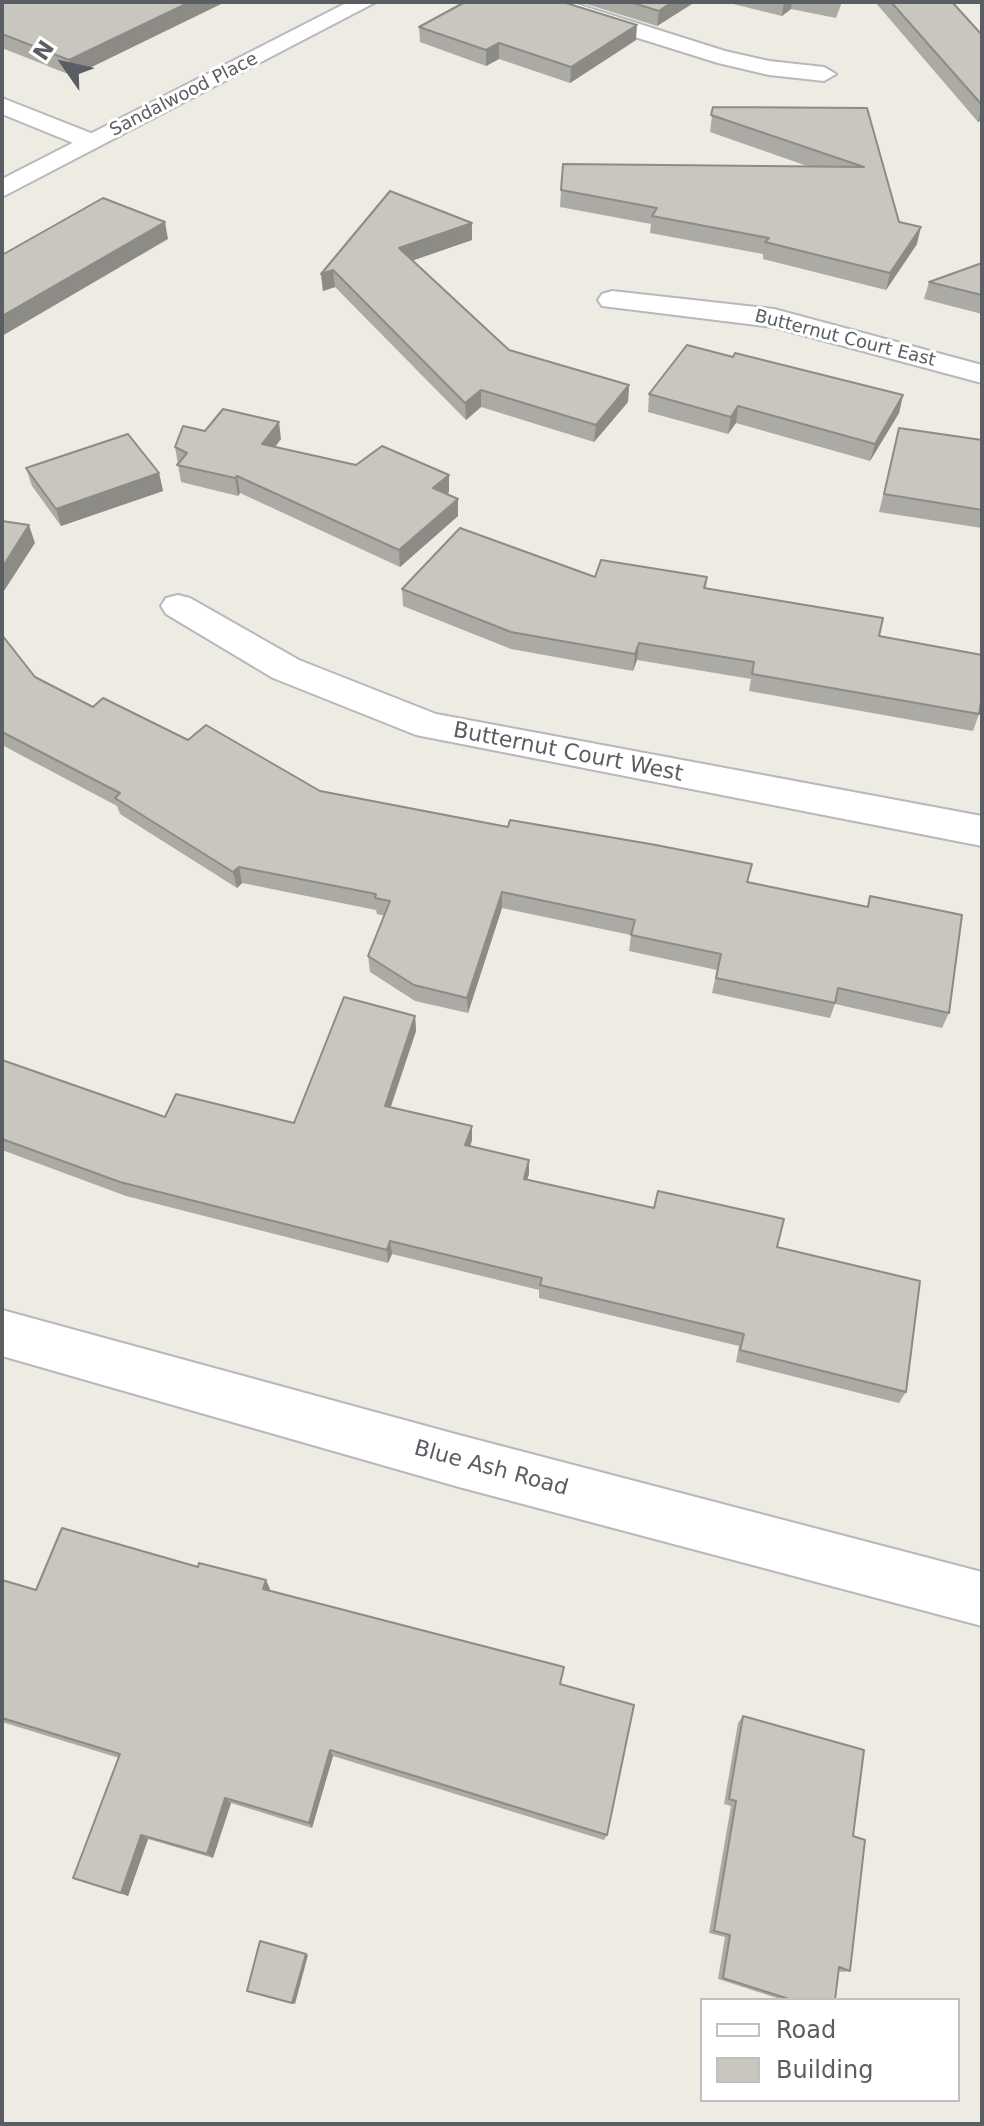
<!DOCTYPE html>
<html>
<head>
<meta charset="utf-8">
<style>
	body { margin:0 }
	#map { position:relative; width:984px; height:2126px; overflow:hidden; background:#eeebe2; font-family:"DejaVu Sans",sans-serif }
	canvas { display:block }
	.frame { position:absolute; inset:0; border:4px solid #5a5e63; pointer-events:none }
	.legend { position:absolute; left:700px; top:1998px; width:260px; height:104px; box-sizing:border-box; background:#fff; border:2px solid #bdbfc1; margin:0; padding:10px 14px; list-style:none; font-size:24px; color:#5a5e63 }
	.legend li { display:flex; align-items:center; gap:16px; height:40px }
	.legend b { width:40px; border:2px solid #bdbfc1 }
	.north { position:absolute; left:24px; top:24px; width:80px; height:80px; -webkit-text-stroke:6px #fff; paint-order:stroke; rotate:304deg; font-size:22px; font-weight:700; line-height:32px; text-align:center; color:#5a5e63 }
	.north::after { content:''; display:block; margin:auto; width:28px; height:36px; background:#5a5e63; clip-path:polygon(50% 0,100% 100%,50% 72%,0 100%) }
</style>
</head>
<body>
<div id="map">
<canvas width="984" height="2126"></canvas>
<div class="frame"></div>
<ul class="legend">
<li><b style="height:10px;background:#fff"></b>Road</li>
<li><b style="height:22px;background:#c8c6bf"></b>Building</li>
</ul>
<div class="north">N</div>
</div>
<script>
const g = document.querySelector('canvas').getContext('2d');
g.lineJoin = 'round';
const toPath = rows => new Path2D(rows.map(r => 'M' + r).join(''));
function stroke(path, color, width, dash) { g.strokeStyle = color; g.lineWidth = width; g.lineCap = dash ? 'butt' : 'round'; g.setLineDash(dash || []); g.stroke(path); }
function fill(path, color) { g.fillStyle = color; g.fill(path, 'evenodd'); }
function drawText(font, color, halo, rows, align = 'center') {
  g.font = font + ' "DejaVu Sans",sans-serif'; g.lineWidth = 6; g.setLineDash([]); g.textBaseline = 'middle'; g.strokeStyle = halo; g.fillStyle = color; for (const [text, x, y, turn = 0] of rows) {
    g.save(); g.translate(x, y); g.rotate((+turn || 0) * Math.PI / 180); g.textAlign = isNaN(turn) ? turn : align; if (halo) g.strokeText(text, 0, 0); g.fillText(text, 0, 0); g.restore();
  }
}
const street = toPath([
	[536,2,570,2,725,51,769,61,824,67,836,74,824,81,769,75,718,63,539,7,536,2],
	[2,98,101,137,105,142,92,150,83,147,2,114,2,98],
	[612,291,774,309,982,365,982,383,773,327,602,306,598,300,602,294,612,291],
	[178,595,190,598,299,660,436,714,982,816,982,846,416,735,273,678,166,614,161,606,166,598,178,595],
	[2,1310,459,1435,982,1572,982,1626,459,1487,2,1356,2,1310]
]);
const secondary = toPath([
	[348,2,376,2,2,197,2,179,348,2]
]);
stroke(street, '#b5b8bd', 4);
stroke(secondary, '#b6b9bf', 4);
fill(street, '#fff');
fill(secondary, '#fff');
fill(toPath([
	[2,2,225,2,73,76,2,48],
	[580,2,695,2,657,26],
	[725,2,842,2,836,18,791,9,782,16],
	[875,2,952,2,982,35,982,120,978,122],
	[419,27,636,40,570,83,499,59,486,66,420,42],
	[713,107,867,108,899,222,917,244,886,290,763,259,763,254,650,233,651,224,560,207,561,190,810,167,710,132],
	[472,223,472,240,413,260,509,350,629,385,628,402,594,442,481,407,466,420,335,287,323,291,321,274],
	[982,263,982,314,924,299,929,282],
	[733,357,903,395,899,413,870,461,736,423,728,434,648,412,649,394],
	[899,428,982,440,982,528,879,512],
	[205,431,281,439,275,447,356,465,449,475,449,492,447,494,458,516,400,567,240,493,238,496,181,482,175,447],
	[26,468,159,473,163,491,61,526,32,486],
	[595,577,707,577,706,589,879,636,979,714,973,731,749,691,751,679,637,660,633,671,511,649,403,606,402,589],
	[2,635,35,677,93,707,188,740,320,791,867,907,870,896,949,1013,942,1028,835,1004,830,1018,712,993,717,970,629,951,631,935,502,908,468,1013,415,1001,370,972,368,956,385,916,377,914,376,910,242,883,237,888,120,814,117,806,2,745],
	[415,1016,416,1031,391,1107,472,1140,470,1146,529,1160,529,1174,527,1179,777,1247,906,1392,899,1403,736,1362,739,1346,539,1298,539,1290,392,1254,388,1263,126,1196,2,1150,2,1060,165,1117,294,1123],
	[2,1580,36,1590,270,1589,269,1590,560,1684,607,1835,604,1840,333,1756,312,1828,231,1803,213,1858,148,1839,128,1896,73,1878,119,1758,2,1722],
	[743,1716,853,1836,850,1971,842,1972,838,1971,835,2000,783,2000,718,1979,725,1937,709,1933,731,1806,724,1804,738,1723]
]), '#acaaa4');
fill(toPath([
	[190,2,225,2,73,76,69,60],
	[672,2,695,2,657,26,659,11],
	[784,2,792,2,791,9,782,16],
	[637,25,636,40,570,83,571,67],
	[499,43,499,59,486,66,486,50],
	[982,107,982,120,978,122],
	[165,222,168,239,2,336,2,316],
	[472,223,472,240,400,265,399,248],
	[921,227,917,244,886,290,890,273],
	[333,270,335,287,323,291,321,274],
	[629,385,628,402,594,442,596,425],
	[481,390,481,407,466,420,465,403],
	[903,395,899,413,870,461,875,444],
	[738,406,736,423,728,434,731,417],
	[279,422,281,439,264,461,262,444],
	[159,473,163,491,61,526,56,509],
	[449,475,449,492,434,505,433,488],
	[237,476,240,493,238,496,235,478],
	[458,499,458,516,400,567,399,550],
	[29,525,35,543,2,594,2,568],
	[639,643,637,660,633,671,635,654],
	[239,867,242,883,237,888,233,872],
	[502,892,502,908,468,1013,467,998],
	[415,1016,416,1031,386,1120,385,1106],
	[472,1126,472,1140,466,1159,465,1145],
	[529,1160,529,1174,523,1192,524,1179],
	[390,1241,392,1254,388,1263,387,1250],
	[266,1580,270,1589,267,1597,263,1589],
	[330,1750,333,1756,312,1828,309,1823],
	[225,1798,231,1803,213,1858,207,1854],
	[141,1835,148,1839,128,1896,121,1893],
	[306,1954,308,1955,295,2004,292,2003]
]), '#8c8b86');
const building = toPath([
	[2,2,190,2,69,60,2,34,2,2],
	[465,2,563,2,637,25,571,67,499,43,486,50,419,27,465,2],
	[630,2,672,2,659,11,630,2],
	[891,2,952,2,982,35,982,105,891,2],
	[713,107,867,108,899,222,921,227,890,273,765,242,769,238,652,216,657,208,561,190,563,164,864,167,711,115,713,107],
	[390,191,472,223,399,248,509,350,629,385,596,425,481,390,465,403,333,270,321,274,390,191],
	[103,198,165,222,2,316,2,255,103,198],
	[982,263,982,295,929,282,982,263],
	[687,345,733,357,735,353,903,395,875,444,738,406,731,417,649,394,687,345],
	[223,409,279,422,262,444,356,465,382,446,449,475,433,488,458,499,399,550,237,476,235,478,177,465,187,453,175,447,183,426,205,431,223,409],
	[899,428,982,440,982,510,884,494,899,428],
	[128,434,159,473,56,509,26,468,128,434],
	[2,521,29,525,2,568,2,521],
	[460,528,595,577,601,560,707,577,704,588,883,618,879,636,982,655,982,696,979,714,752,674,754,662,639,643,635,654,511,632,402,589,460,528],
	[2,635,35,677,93,707,103,698,188,740,206,725,320,791,508,827,510,820,656,845,752,864,747,882,868,907,870,896,962,915,949,1013,838,988,835,1003,716,978,721,954,631,935,635,920,502,892,467,998,414,985,368,956,390,901,375,898,376,894,239,867,233,872,115,798,120,793,2,732,2,635],
	[344,997,415,1016,385,1106,472,1126,465,1145,529,1160,524,1179,654,1208,658,1191,784,1219,777,1247,920,1281,906,1392,740,1350,744,1334,540,1285,542,1278,390,1241,387,1250,120,1182,2,1139,2,1060,165,1117,176,1094,294,1123,344,997],
	[62,1528,198,1567,199,1563,266,1580,263,1589,564,1667,560,1684,634,1705,607,1835,330,1750,309,1823,225,1798,207,1854,141,1835,121,1893,73,1878,120,1754,2,1718,2,1580,36,1590,62,1528],
	[743,1716,864,1750,853,1836,865,1840,850,1971,839,1967,835,2000,792,2000,723,1978,730,1935,714,1931,736,1801,729,1799,743,1716],
	[260,1941,306,1954,292,2003,247,1991,260,1941]
]);
fill(building, '#c8c6bf');
stroke(building, '#8c8b86', 2);
drawText('18px', '#5a5e63', '#fff', [
	["Sandalwood Place",184,95,-27],
	["Butternut Court East",845,339,14]
]);
drawText('22px', '#5a5e63', '#fff', [
	["Butternut Court West",568,753,11],
	["Blue Ash Road",491,1469,15]
]);
</script>
</body>
</html>
